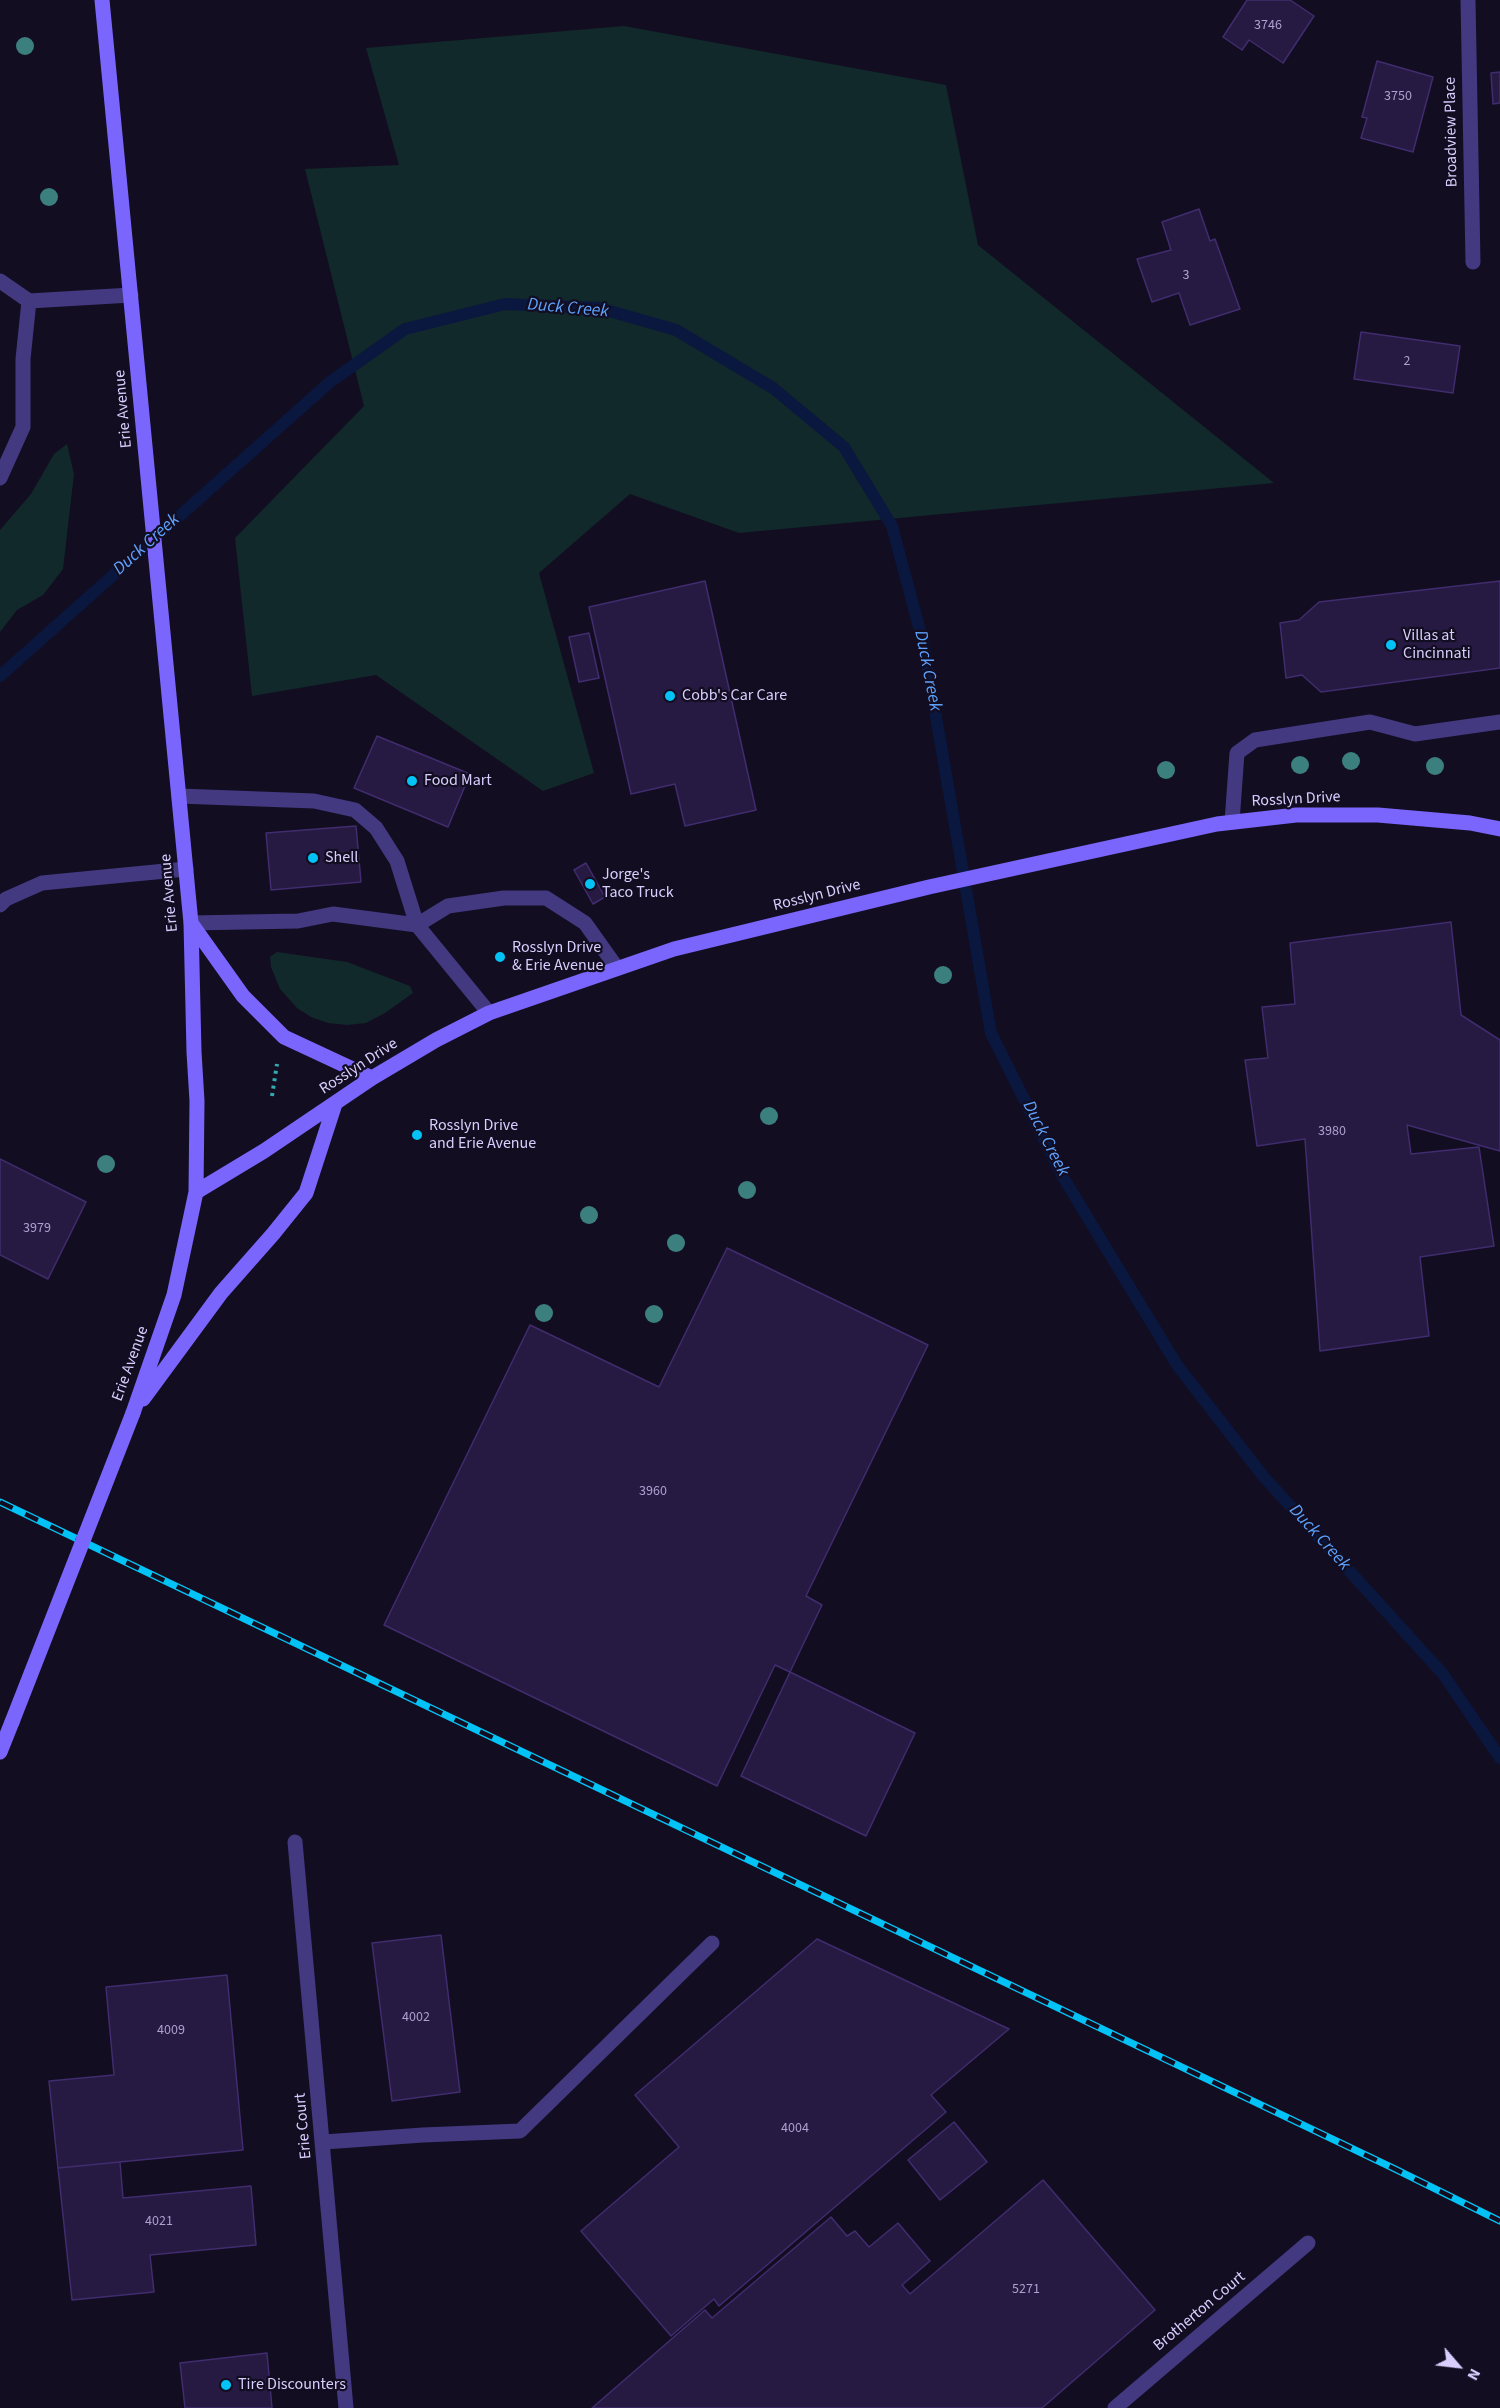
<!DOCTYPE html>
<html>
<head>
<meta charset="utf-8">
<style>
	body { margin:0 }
	#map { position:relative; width:1500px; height:2408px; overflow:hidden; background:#130d21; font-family:"Source Sans 3",sans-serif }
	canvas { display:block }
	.north { position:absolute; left:1428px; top:2336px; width:60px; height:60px; -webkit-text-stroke:4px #130d21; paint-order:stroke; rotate:118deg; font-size:16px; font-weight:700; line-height:24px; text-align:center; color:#d9cefe }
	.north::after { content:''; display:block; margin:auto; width:21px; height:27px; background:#d9cefe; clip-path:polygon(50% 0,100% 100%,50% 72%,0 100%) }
</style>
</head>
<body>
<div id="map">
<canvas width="1500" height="2408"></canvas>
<div class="north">N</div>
</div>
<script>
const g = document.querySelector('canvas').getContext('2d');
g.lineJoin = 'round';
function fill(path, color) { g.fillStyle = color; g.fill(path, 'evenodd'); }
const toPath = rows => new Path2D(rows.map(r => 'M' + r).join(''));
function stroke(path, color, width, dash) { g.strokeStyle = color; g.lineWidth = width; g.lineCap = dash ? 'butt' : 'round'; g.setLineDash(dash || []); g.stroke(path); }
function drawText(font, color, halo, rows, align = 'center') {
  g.font = font + ' "Source Sans 3",sans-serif'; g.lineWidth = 4.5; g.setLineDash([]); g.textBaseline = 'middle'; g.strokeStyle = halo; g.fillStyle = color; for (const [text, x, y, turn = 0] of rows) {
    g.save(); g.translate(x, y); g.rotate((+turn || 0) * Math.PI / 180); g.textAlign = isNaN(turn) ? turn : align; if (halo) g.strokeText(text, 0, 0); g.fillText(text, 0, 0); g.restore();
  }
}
fill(toPath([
	[624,26,946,85,978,245,1274,483,739,533,630,494,539,573,594,773,543,791,376,675,252,696,235,538,364,406,305,169,399,165,366,48],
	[67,444,74,474,63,569,43,595,17,610,0,632,0,530,31,494,54,454],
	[277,952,347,962,410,986,413,993,385,1013,366,1023,347,1025,328,1023,311,1017,297,1008,280,989,271,967,270,957]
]), '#11292b');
stroke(toPath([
	[0,676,330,382,405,329,505,304,599,308,676,330,773,388,844,447,892,526,923,642,991,1033,1063,1177,1177,1365,1263,1476,1443,1674,1500,1758]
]), '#0a173e', 12);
const building = toPath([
	[1247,0,1290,0,1314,16,1283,63,1249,40,1242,50,1223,37,1247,0],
	[1377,61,1433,77,1413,152,1361,138,1367,118,1362,117,1377,61],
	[1500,72,1500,103,1493,104,1491,73,1500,72],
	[1199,209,1210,241,1215,239,1240,309,1190,325,1179,293,1152,302,1137,259,1171,250,1162,222,1199,209],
	[1361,332,1460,346,1453,393,1354,379,1361,332],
	[705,581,756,810,685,826,675,784,631,794,589,607,705,581],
	[1500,581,1500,668,1321,692,1302,675,1286,678,1280,623,1299,620,1319,602,1500,581],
	[589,633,599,678,579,682,569,637,589,633],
	[377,736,470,774,448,827,354,788,377,736],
	[356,826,361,882,271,890,266,833,356,826],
	[586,863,605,897,593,904,574,870,586,863],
	[1451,922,1461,1015,1500,1040,1500,1151,1407,1125,1411,1154,1479,1147,1494,1246,1420,1257,1429,1336,1320,1351,1305,1139,1257,1146,1245,1060,1268,1058,1262,1007,1295,1004,1290,943,1451,922],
	[0,1159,86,1202,48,1279,0,1255,0,1159],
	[727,1248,928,1345,806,1596,822,1605,790,1672,775,1665,717,1786,384,1625,530,1325,659,1387,727,1248],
	[790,1672,915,1733,866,1836,741,1776,790,1672],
	[441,1935,460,2092,392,2101,372,1943,441,1935],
	[817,1939,1009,2029,931,2095,946,2112,719,2306,714,2299,671,2336,581,2231,679,2147,635,2095,817,1939],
	[227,1975,243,2150,58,2168,49,2081,114,2075,106,1987,227,1975],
	[954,2122,987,2162,940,2200,908,2160,954,2122],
	[120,2162,123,2198,251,2186,256,2245,150,2255,154,2292,72,2300,58,2168,120,2162],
	[1043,2180,1155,2310,1042,2408,592,2408,705,2310,712,2318,831,2217,847,2236,855,2231,869,2247,898,2223,930,2261,902,2285,910,2294,1043,2180],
	[267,2353,272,2408,185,2408,180,2363,267,2353]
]);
fill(building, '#261a42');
stroke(building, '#402c6e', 1.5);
stroke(toPath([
	[272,1096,277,1064]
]), '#2fabb1', 4, [3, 4.5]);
stroke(toPath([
	[0,281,29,301,131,295],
	[0,478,23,427,23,359,29,301],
	[179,796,314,801,355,810,376,828,397,861,417,925,448,906,504,898,546,898,585,923,617,968],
	[1232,822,1237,753,1255,740,1370,722,1415,734,1500,722],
	[0,905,6,899,42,883,186,869],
	[191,923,298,921,333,914,417,925,489,1013],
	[324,2142,423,2135,520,2131,712,1943]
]), '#433980', 15);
stroke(toPath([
	[1468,0,1473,262],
	[295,1842,346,2408],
	[1115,2408,1308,2243]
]), '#433980', 15);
stroke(toPath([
	[102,0,191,923,194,1052,197,1101,196,1192,174,1295,133,1413],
	[191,923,243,996,284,1037,372,1078],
	[196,1192,264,1151,372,1078,436,1040,489,1013,674,949,929,887,1217,824,1296,815,1378,815,1470,823,1500,829],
	[143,1399,221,1293,273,1234,306,1193,335,1104],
	[0,1752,12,1722]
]), '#7a66fd', 15);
const rail = toPath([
	[0,1502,1395,2169,1500,2221]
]);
stroke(rail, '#03c3f6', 7);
stroke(rail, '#130d21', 4.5, [14]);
stroke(toPath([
	[12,1722,133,1413]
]), '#7a66fd', 15);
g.fillStyle = '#3b7f7e';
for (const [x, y] of [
	[25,46],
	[49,197],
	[1351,761],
	[1300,765],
	[1435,766],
	[1166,770],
	[943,975],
	[769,1116],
	[106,1164],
	[747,1190],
	[589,1215],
	[676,1243],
	[544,1313],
	[654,1314]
]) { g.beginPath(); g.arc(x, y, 9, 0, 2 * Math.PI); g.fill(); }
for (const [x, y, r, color] of [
	[1391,645,6,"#03c3f6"],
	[670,696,6,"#03c3f6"],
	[412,781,6,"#03c3f6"],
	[313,858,6,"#03c3f6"],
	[590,884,6,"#03c3f6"],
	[500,957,6,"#03c3f6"],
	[417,1135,6,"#03c3f6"],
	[226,2385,6,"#03c3f6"]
]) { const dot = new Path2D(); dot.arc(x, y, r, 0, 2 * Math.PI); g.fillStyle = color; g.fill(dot); stroke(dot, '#130d21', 2); }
drawText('14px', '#aca1cf', null, [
	["3746",1268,26],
	["3750",1398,97],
	["3",1186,276],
	["2",1407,362],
	["3980",1332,1132],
	["3979",37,1229],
	["3960",653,1492],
	["4002",416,2018],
	["4009",171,2031],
	["4004",795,2129],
	["4021",159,2222],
	["5271",1026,2290]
]);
drawText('16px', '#d9cefe', '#130d21', [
	["Broadview Place",1452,132,-91],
	["Erie Avenue",124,409,-95],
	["Rosslyn Drive",1296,800,-3],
	["Erie Avenue",170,893,-95],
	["Rosslyn Drive",817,896,-14],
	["Rosslyn Drive",359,1067,-33],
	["Erie Avenue",131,1364,-70],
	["Erie Court",304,2126,-95],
	["Brotherton Court",1200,2312,-40]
]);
drawText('16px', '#d9cefe', '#130d21', [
	["Villas at",1403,636],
	["Cincinnati",1403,654],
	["Cobb's Car Care",682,696],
	["Food Mart",424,781],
	["Shell",325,858],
	["Jorge's",602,875],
	["Taco Truck",602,893],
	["Rosslyn Drive",512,948],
	["& Erie Avenue",512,966],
	["Rosslyn Drive",429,1126],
	["and Erie Avenue",429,1144],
	["Tire Discounters",238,2385]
], 'left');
drawText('italic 18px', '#5da2fd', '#130d21', [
	["Duck Creek",568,309,5],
	["Duck Creek",147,545,-42],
	["Duck Creek",927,671,79],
	["Duck Creek",1045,1139,63],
	["Duck Creek",1319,1538,48]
]);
</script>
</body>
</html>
